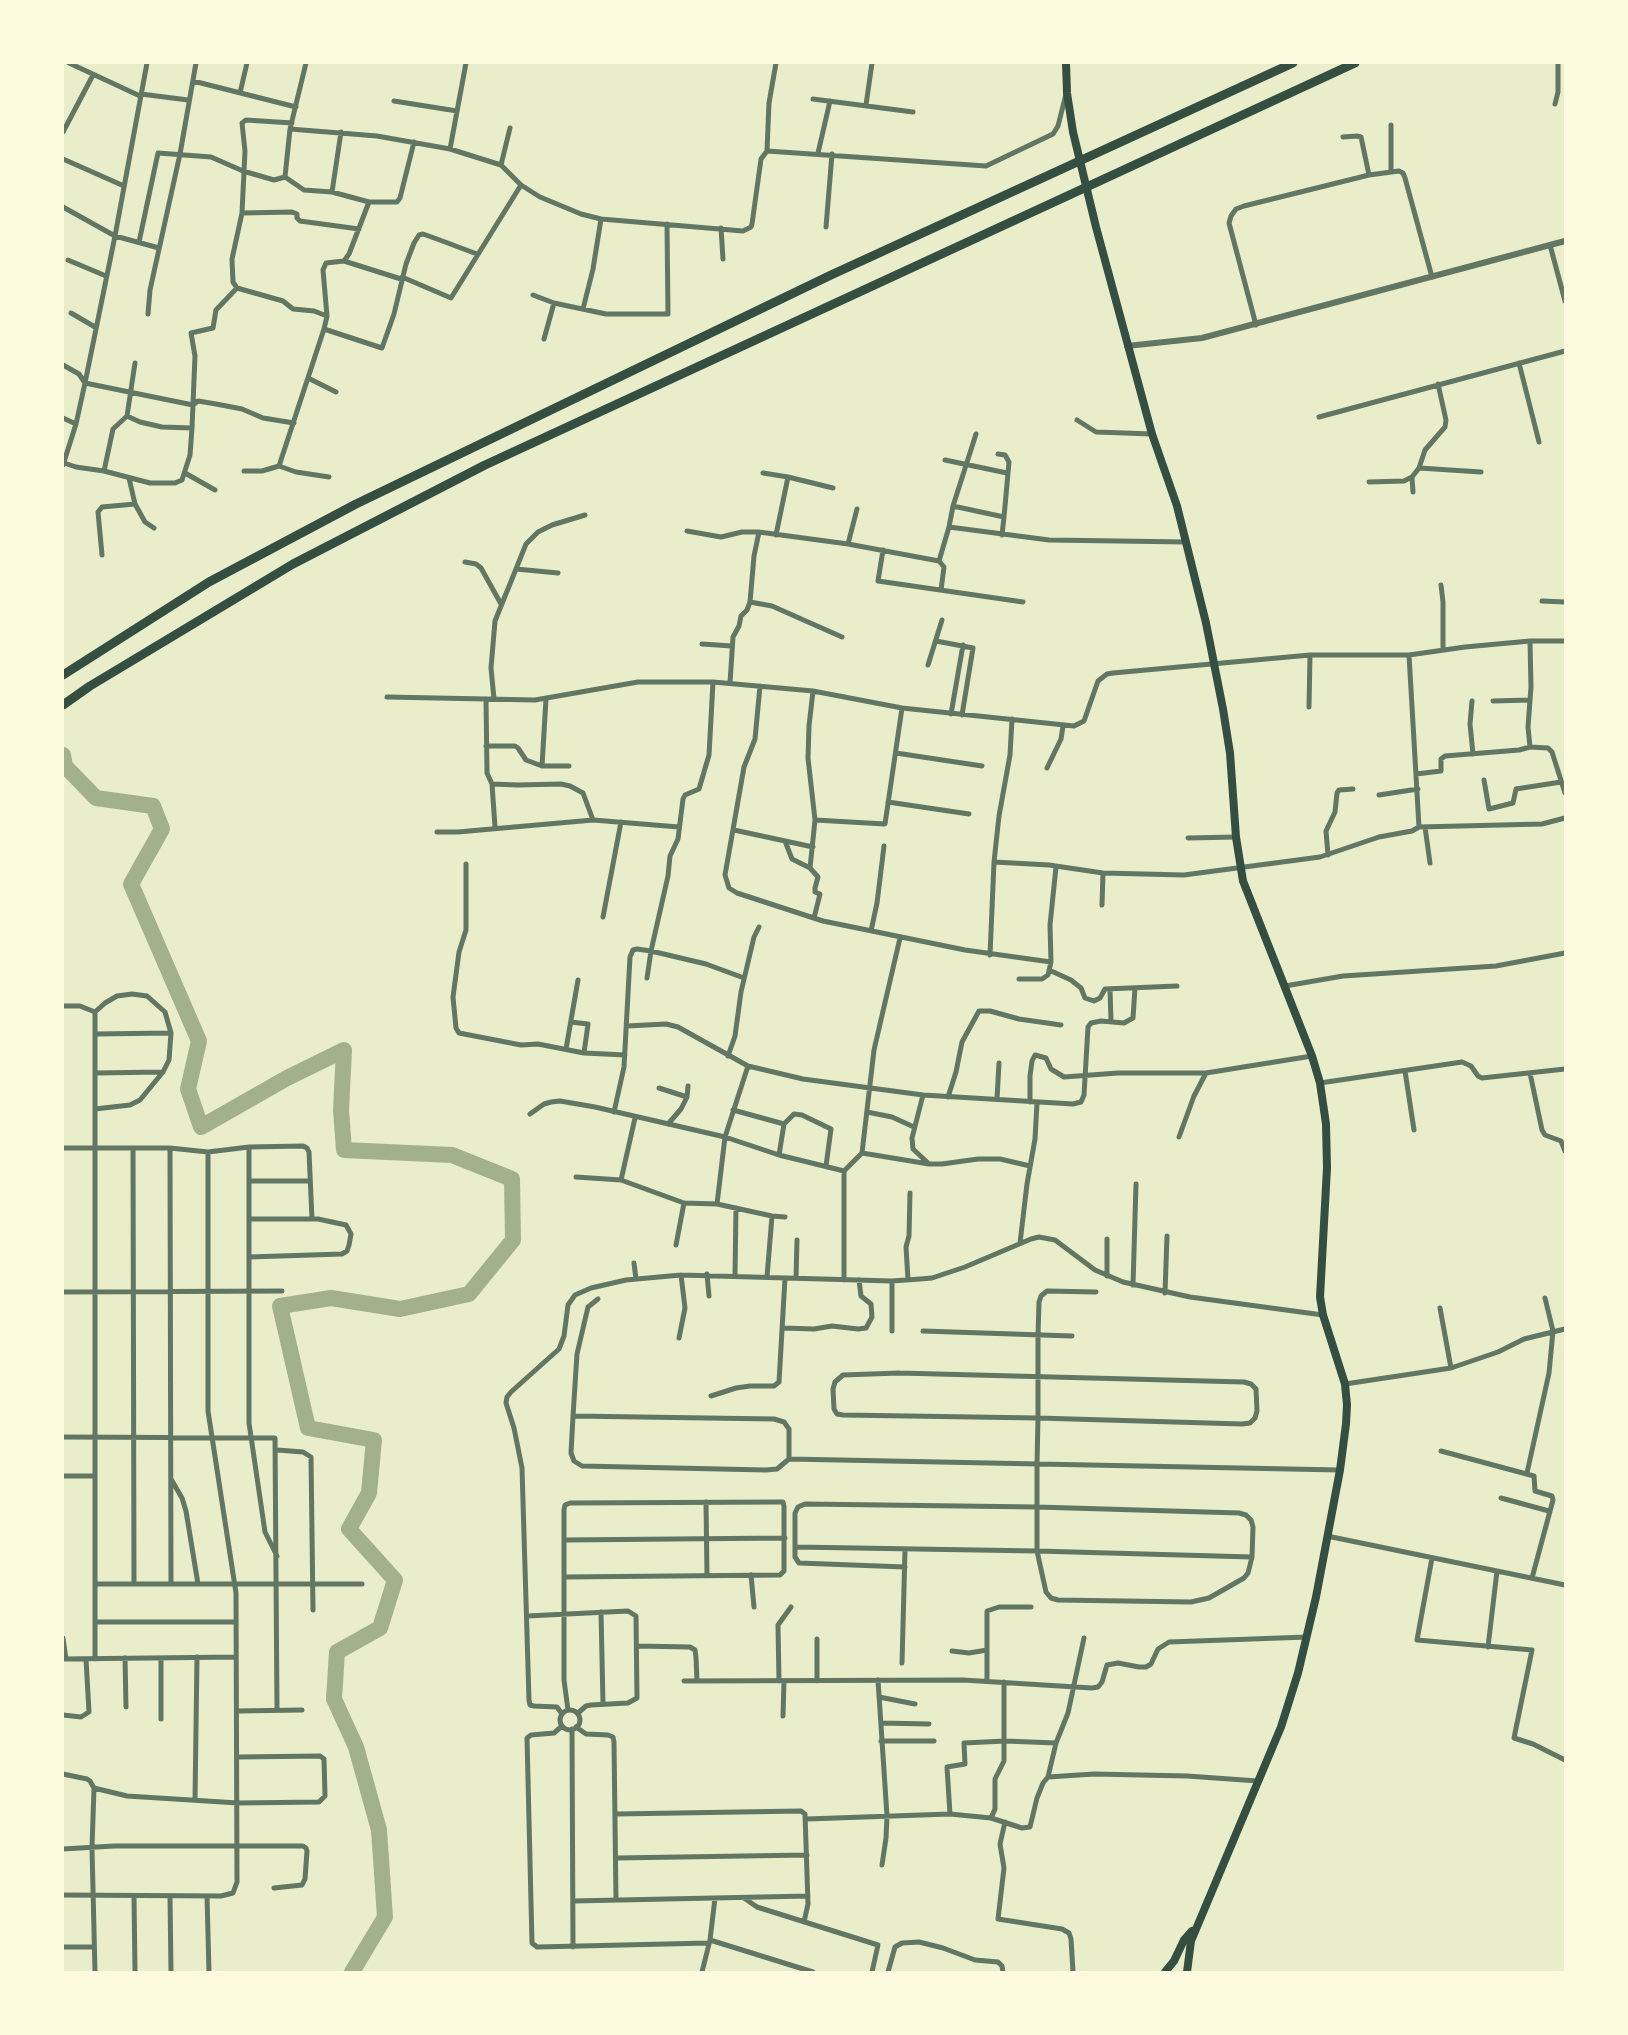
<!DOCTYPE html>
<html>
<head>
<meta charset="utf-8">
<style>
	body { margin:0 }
	#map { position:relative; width:1628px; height:2035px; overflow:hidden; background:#e9edc9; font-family:"Fira Sans Condensed",sans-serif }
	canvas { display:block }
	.frame { position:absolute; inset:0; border:64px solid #fefae0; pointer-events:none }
</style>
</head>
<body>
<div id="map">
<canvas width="1628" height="2035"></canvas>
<div class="frame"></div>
</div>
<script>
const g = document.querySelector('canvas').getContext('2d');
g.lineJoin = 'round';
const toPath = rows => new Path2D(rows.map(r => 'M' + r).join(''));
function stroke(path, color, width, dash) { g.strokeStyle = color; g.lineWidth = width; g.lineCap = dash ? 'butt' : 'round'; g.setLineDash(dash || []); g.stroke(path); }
stroke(toPath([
	[63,755,65,766,96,798,153,806,162,829,131,884,199,1041,188,1089,201,1127,287,1078,344,1050,341,1110,344,1150,452,1155,512,1179,513,1240,469,1294,400,1309,331,1298,280,1306,308,1428,374,1440,369,1493,349,1529,395,1580,380,1628,337,1652,334,1699,356,1747,379,1830,385,1917,352,1972]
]), '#a3b18a', 16);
stroke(toPath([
	[69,63,140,96],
	[193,81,296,107],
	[240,93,247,63],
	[141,94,188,100],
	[813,99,913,112],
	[394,101,457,111],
	[1555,104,1558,92,1558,63],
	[866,105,872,63],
	[290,129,377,136,450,149,501,165,521,185,540,197,581,214,601,219,743,231,751,227,752,224,761,159,767,151,986,166,1053,134,1058,126,1066,94],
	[63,132,93,75],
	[1343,137,1357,136,1361,137,1369,175],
	[450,149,466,63],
	[767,151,769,103,776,63],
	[818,153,830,101],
	[63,159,124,186],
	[501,165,510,128],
	[1391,171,1391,125],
	[285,177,304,190,332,192,369,202,397,202,400,198,414,142],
	[285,177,290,129,306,63],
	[332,192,341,132],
	[63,207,115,236,159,248],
	[242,213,292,212,297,214,297,218,300,221,359,229],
	[826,227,832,154],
	[721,228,723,259],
	[139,242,158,153,211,157,243,171,274,180,285,177],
	[1550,245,1565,301],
	[68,260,106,276],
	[344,261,349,254,369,202],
	[402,277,451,298,521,185],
	[237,288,233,282,232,259,242,213,245,151,242,123,246,120,292,123],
	[237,288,283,301,293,309,314,311,327,316],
	[533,295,554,303,606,314,668,314,667,224],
	[583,309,593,269,601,219],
	[71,313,95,327],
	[148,314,150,290,180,154,196,63],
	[1256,325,1229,223,1231,216,1236,209,1244,206,1369,175,1399,171,1403,173,1405,178,1432,277],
	[324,329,382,348,394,314,406,264,414,243,419,235,423,234,437,239,477,254],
	[544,339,554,303],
	[1519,363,1539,442],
	[63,365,79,374,85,383,193,405],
	[308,378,336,392],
	[193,405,198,401,216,404,242,409,263,418,294,423],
	[127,416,140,422,162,427,192,428],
	[1319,417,1565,351],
	[63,418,76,424],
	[1077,420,1096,432,1152,434],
	[998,454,1005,455,1009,462,1004,517],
	[945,460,1007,473],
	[64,463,76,467,104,471,150,483,175,483,182,480,190,455,192,428,195,356,191,333,213,328,216,310,237,288],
	[63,465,76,424,85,383,115,236,147,63],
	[279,466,324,329,327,316,323,270,326,263,344,261,401,279],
	[1419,468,1425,450,1445,427,1446,420,1438,384],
	[104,471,113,429,127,416,135,363],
	[244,471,262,471,279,466,296,472,329,477],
	[185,473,215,490],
	[763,473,788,477],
	[1412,477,1413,492],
	[129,478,135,504,145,522,154,528],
	[1369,482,1404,481,1412,477,1419,468,1481,472],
	[953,506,1004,517,1002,535],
	[949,527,953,506,976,434],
	[687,531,721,537,742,532,759,532,848,544,939,561,949,527,1049,540,1187,542],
	[776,535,788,477,833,488],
	[848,544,857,509],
	[883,550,878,581,1023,602],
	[102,555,98,512,102,507,135,504],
	[939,561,944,567,941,590],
	[465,562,476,564,481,568,501,604],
	[516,569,526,544,538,532,552,525,585,515],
	[1441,585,1443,602,1443,650],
	[1542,601,1565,602],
	[750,602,772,606,842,637],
	[936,641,973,648,962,715],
	[702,644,732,646],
	[1409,655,1419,827],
	[928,665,942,620],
	[730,683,733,637,739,626,741,616,747,610,750,602,754,556,759,532],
	[760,686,755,739,744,767,725,875,729,888,737,893,823,921,965,950,1051,962],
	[387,697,535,700,638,682,713,682,813,691,902,708,1074,726,1084,721,1098,681,1107,674,1113,673,1310,655,1409,655,1465,647,1530,641,1565,641],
	[486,699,487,773,492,784,495,827],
	[494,699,491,668,495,621,516,569,558,573],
	[1472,701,1470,724,1473,754],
	[1493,701,1530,700],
	[1309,707,1310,655],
	[951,714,963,645],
	[486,746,515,746,518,748,526,760,542,766,569,766],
	[1530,747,1528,727,1531,687,1530,641],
	[896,753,982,766],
	[542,766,546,699],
	[1047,768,1061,739,1063,726],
	[1416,774,1441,771,1441,759,1445,756,1519,750,1530,747,1548,748,1552,752,1565,793],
	[1484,780,1489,809,1513,803,1516,789,1561,782],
	[492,784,518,785,561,784,570,786,583,793,593,820],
	[1379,795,1418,789],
	[888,802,969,814],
	[815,820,885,824,902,708],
	[1425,827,1430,863],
	[734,830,813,847],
	[437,832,458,832,593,820,679,827],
	[1188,838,1236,837],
	[785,841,792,859,810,868,818,877,815,888,815,892,820,894,814,918],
	[1328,855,1326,831,1335,812,1337,793,1339,790,1353,789],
	[994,862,1049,865,1103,873,1184,875,1320,857,1379,837,1412,831,1419,827,1542,824,1565,818],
	[466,864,466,930,459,952,453,997,456,1028,459,1033,521,1045,538,1044,584,1053,625,1055],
	[810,868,815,820,808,758,809,726,813,691],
	[1102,905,1103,873],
	[603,917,621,822],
	[871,931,877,903,884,846],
	[990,955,994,862,999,816,1010,755,1012,719],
	[1049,970,1071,980,1081,988,1085,998,1094,1001,1100,998,1105,989,1177,986],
	[647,978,651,951,668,876,670,856,678,839,683,799,685,795,699,789,709,755,713,682],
	[1019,979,1042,979,1048,975,1051,962,1050,925,1056,867],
	[1285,986,1343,976,1496,966,1565,953],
	[1110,989,1111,1021],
	[63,1006,80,1006,95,1012],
	[95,1012,95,1659],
	[95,1012,105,1003,117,996,132,994,147,996,165,1012,171,1033,169,1060,163,1072,140,1100,130,1105,95,1109],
	[571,1022,588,1024,584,1053],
	[627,1026,666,1024,678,1027,748,1066,803,1079,923,1095,1073,1104,1081,1102,1084,1095,1088,1027,1091,1023,1101,1021,1124,1023,1133,1018,1135,988],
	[95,1034,171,1033],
	[566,1049,578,980],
	[728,1056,735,1036,741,992,754,937,759,927],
	[1405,1071,1414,1130],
	[95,1073,163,1072],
	[1530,1073,1542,1130,1545,1135,1561,1141,1565,1151],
	[1320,1083,1462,1062,1471,1066,1478,1076,1482,1078,1565,1069],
	[659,1088,687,1097],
	[923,1095,912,1138,913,1149,928,1163],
	[948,1097,956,1072,962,1042,979,1011,990,1011,1019,1019,1061,1025],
	[997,1099,999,1063],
	[1030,1102,1030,1076,1032,1061,1035,1055,1046,1058,1051,1069,1064,1077,1118,1073,1206,1073,1312,1056],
	[733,1110,784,1124],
	[614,1112,624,1067,630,957,633,950,637,949,651,951,706,964,744,978],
	[867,1112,892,1117,914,1127],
	[530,1114,544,1104,551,1102,560,1101,595,1107,725,1137,779,1155,844,1171],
	[668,1124,681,1109,687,1097,688,1086],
	[1179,1137,1194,1096,1206,1073],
	[249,1147,249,1423,265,1532,277,1556],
	[63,1148,170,1148,208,1152,249,1147,303,1146,307,1148,309,1152,312,1219],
	[133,1148,134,1584],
	[170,1148,171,1584],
	[862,1153,929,1164,942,1164,978,1159,1000,1159,1030,1166],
	[779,1155,784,1124,794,1114,802,1115,831,1129,826,1166],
	[576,1177,621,1180,684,1203,717,1204,772,1216,785,1217],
	[621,1180,635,1118],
	[249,1181,310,1181],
	[717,1204,725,1137,748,1066],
	[249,1219,318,1219,346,1225,351,1234,349,1245,347,1251,342,1254,249,1257],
	[1107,1239,1107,1276],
	[1020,1243,1027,1184,1035,1139,1037,1103],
	[676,1245,684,1203],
	[634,1263,636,1279],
	[707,1274,709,1296],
	[735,1275,736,1208],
	[767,1277,772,1216],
	[796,1278,797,1240],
	[844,1280,844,1171,862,1153,874,1050,900,938],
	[908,1280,906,1247,909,1236,910,1193],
	[892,1281,892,1331],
	[1133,1285,1136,1184],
	[63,1292,282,1291],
	[1165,1293,1167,1236],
	[1440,1308,1451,1368],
	[783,1328,814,1329,832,1326,858,1329,866,1328,872,1317,871,1304,861,1296,859,1280],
	[923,1331,1072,1336],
	[679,1338,685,1308,681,1275],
	[899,1373,1244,1382,1251,1384,1256,1389,1257,1411,1255,1418,1250,1423,1242,1424,1038,1418,843,1415,837,1414,834,1409,833,1389,835,1382,843,1375,899,1373],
	[1345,1384,1451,1368,1498,1352,1524,1339,1565,1329],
	[711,1396,736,1388,750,1386,774,1386,779,1382,785,1278],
	[573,1416,577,1354,588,1307,598,1299],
	[63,1437,275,1438,277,1710],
	[277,1450,303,1452,311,1457,313,1610],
	[1441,1451,1534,1476,1535,1491,1552,1496,1553,1500,1532,1578],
	[789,1459,789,1429,784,1422,774,1419,573,1416,571,1453,574,1461,582,1466,766,1470,777,1469,789,1459,1340,1470],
	[1527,1473,1549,1373,1553,1331,1545,1298],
	[63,1476,95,1476],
	[171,1479,182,1498,186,1511,198,1584],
	[1501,1498,1549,1511],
	[706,1502,707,1575],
	[1327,1536,1565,1585],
	[564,1540,785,1538],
	[795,1547,1037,1551,1252,1557],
	[1432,1558,1417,1640,1532,1650,1514,1738,1533,1744,1565,1760],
	[905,1567,799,1563,795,1557,795,1513,798,1507,805,1504,1037,1507,1239,1513,1246,1515,1251,1520,1253,1527,1252,1557,1248,1573,1244,1578,1209,1598,1191,1602,1058,1600,1051,1598,1046,1592,1037,1551,1037,1464,1038,1418,1038,1335,1039,1302,1041,1296,1047,1291,1096,1292],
	[751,1575,754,1607],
	[564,1577,780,1575,784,1571,784,1506,783,1502,778,1502,570,1503,565,1505,564,1510,564,1680,568,1710],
	[95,1584,362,1584],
	[601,1612,603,1704],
	[527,1616,628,1611,636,1616,637,1698,628,1703,591,1705,586,1706,578,1713],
	[95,1622,236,1622],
	[63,1638,66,1659],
	[817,1639,817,1681],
	[637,1646,690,1647,695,1650,696,1657,697,1681],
	[1488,1647,1497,1571],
	[952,1651,969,1653,987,1650],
	[125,1658,126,1707],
	[161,1658,161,1719],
	[63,1659,236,1657],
	[902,1663,905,1550],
	[878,1680,887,1816,886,1838,882,1865],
	[684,1681,963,1680,1092,1688,1098,1687,1102,1682,1107,1665,1118,1663,1139,1667,1146,1667,1151,1664,1158,1649,1169,1642,1307,1637],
	[779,1681,778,1625,791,1607],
	[987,1681,987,1611,999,1607,1031,1607],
	[879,1697,915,1704],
	'560 1720a10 10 0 1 1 20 0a10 10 0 1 1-20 0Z',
	[237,1711,302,1710],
	[562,1714,557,1707,534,1706,530,1705,529,1700,522,1468,514,1428,506,1403,507,1397,511,1392,559,1349,564,1336,568,1305,575,1295,591,1288,626,1280,681,1275,892,1281,920,1279,932,1278,965,1267,1031,1239,1039,1237,1055,1240,1095,1270,1123,1282,1190,1297,1323,1315],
	[63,1715,81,1717,89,1712,86,1659],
	[783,1716,784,1681],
	[881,1723,929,1724],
	[562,1726,554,1733,531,1735,527,1738,532,1943,537,1947,709,1943],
	[576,1727,586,1734,608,1735,613,1737,614,1742,616,1900],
	[572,1729,573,1947],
	[881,1741,934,1741],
	[63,1774,87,1779,90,1781,94,1788,92,1848,95,1972],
	[1048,1777,1094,1774,1187,1776,1258,1781],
	[94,1788,127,1796,238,1803,319,1802,325,1796,324,1759,320,1756,237,1757],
	[195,1800,197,1657],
	[616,1814,801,1811,805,1814,808,1904,804,1922],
	[950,1814,947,1767,965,1764,964,1743,1005,1741,1056,1743],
	[991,1818,995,1809,995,1779,1004,1761,1004,1682],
	[807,1819,950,1814,991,1818,1022,1828,1030,1827,1037,1798,1043,1783,1048,1777,1056,1743,1068,1713,1084,1638],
	[1005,1822,1000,1844,1004,1868,998,1919,1062,1929,1069,1933,1071,1939,1073,1972],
	[63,1849,114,1846,303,1846,306,1848,307,1851,305,1879,302,1885,274,1888],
	[616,1858,807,1855],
	[63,1895,221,1896,233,1893,237,1882,236,1593,208,1411,208,1152],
	[134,1896,135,1972],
	[170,1896,171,1972],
	[207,1896,209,1972],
	[744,1898,757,1907,878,1945,872,1972],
	[573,1901,808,1896],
	[710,1940,813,1972],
	[63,1947,94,1947],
	[702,1972,710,1940,715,1898],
	[888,1972,895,1947,902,1943,919,1942,943,1948,975,1960,998,1962,1002,1966,1003,1972]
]), '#617663', 5);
stroke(toPath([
	[1127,346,1202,338,1565,241]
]), '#617663', 6);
stroke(toPath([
	[1066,63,1067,93,1073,132,1096,227,1152,434,1177,506,1206,623,1223,709,1230,753,1236,837,1243,881,1312,1056,1320,1083,1326,1124,1327,1168,1320,1297,1323,1315,1345,1384,1347,1405,1346,1424,1340,1470,1316,1597,1298,1673,1281,1727,1191,1941,1187,1972],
	[1165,1972,1174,1961,1184,1940,1192,1931]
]), '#344e41', 8);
stroke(toPath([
	[63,675,209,582,356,504,831,275,1293,63],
	[63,705,90,686,293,564,485,465,1355,63]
]), '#344e41', 9);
</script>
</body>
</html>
